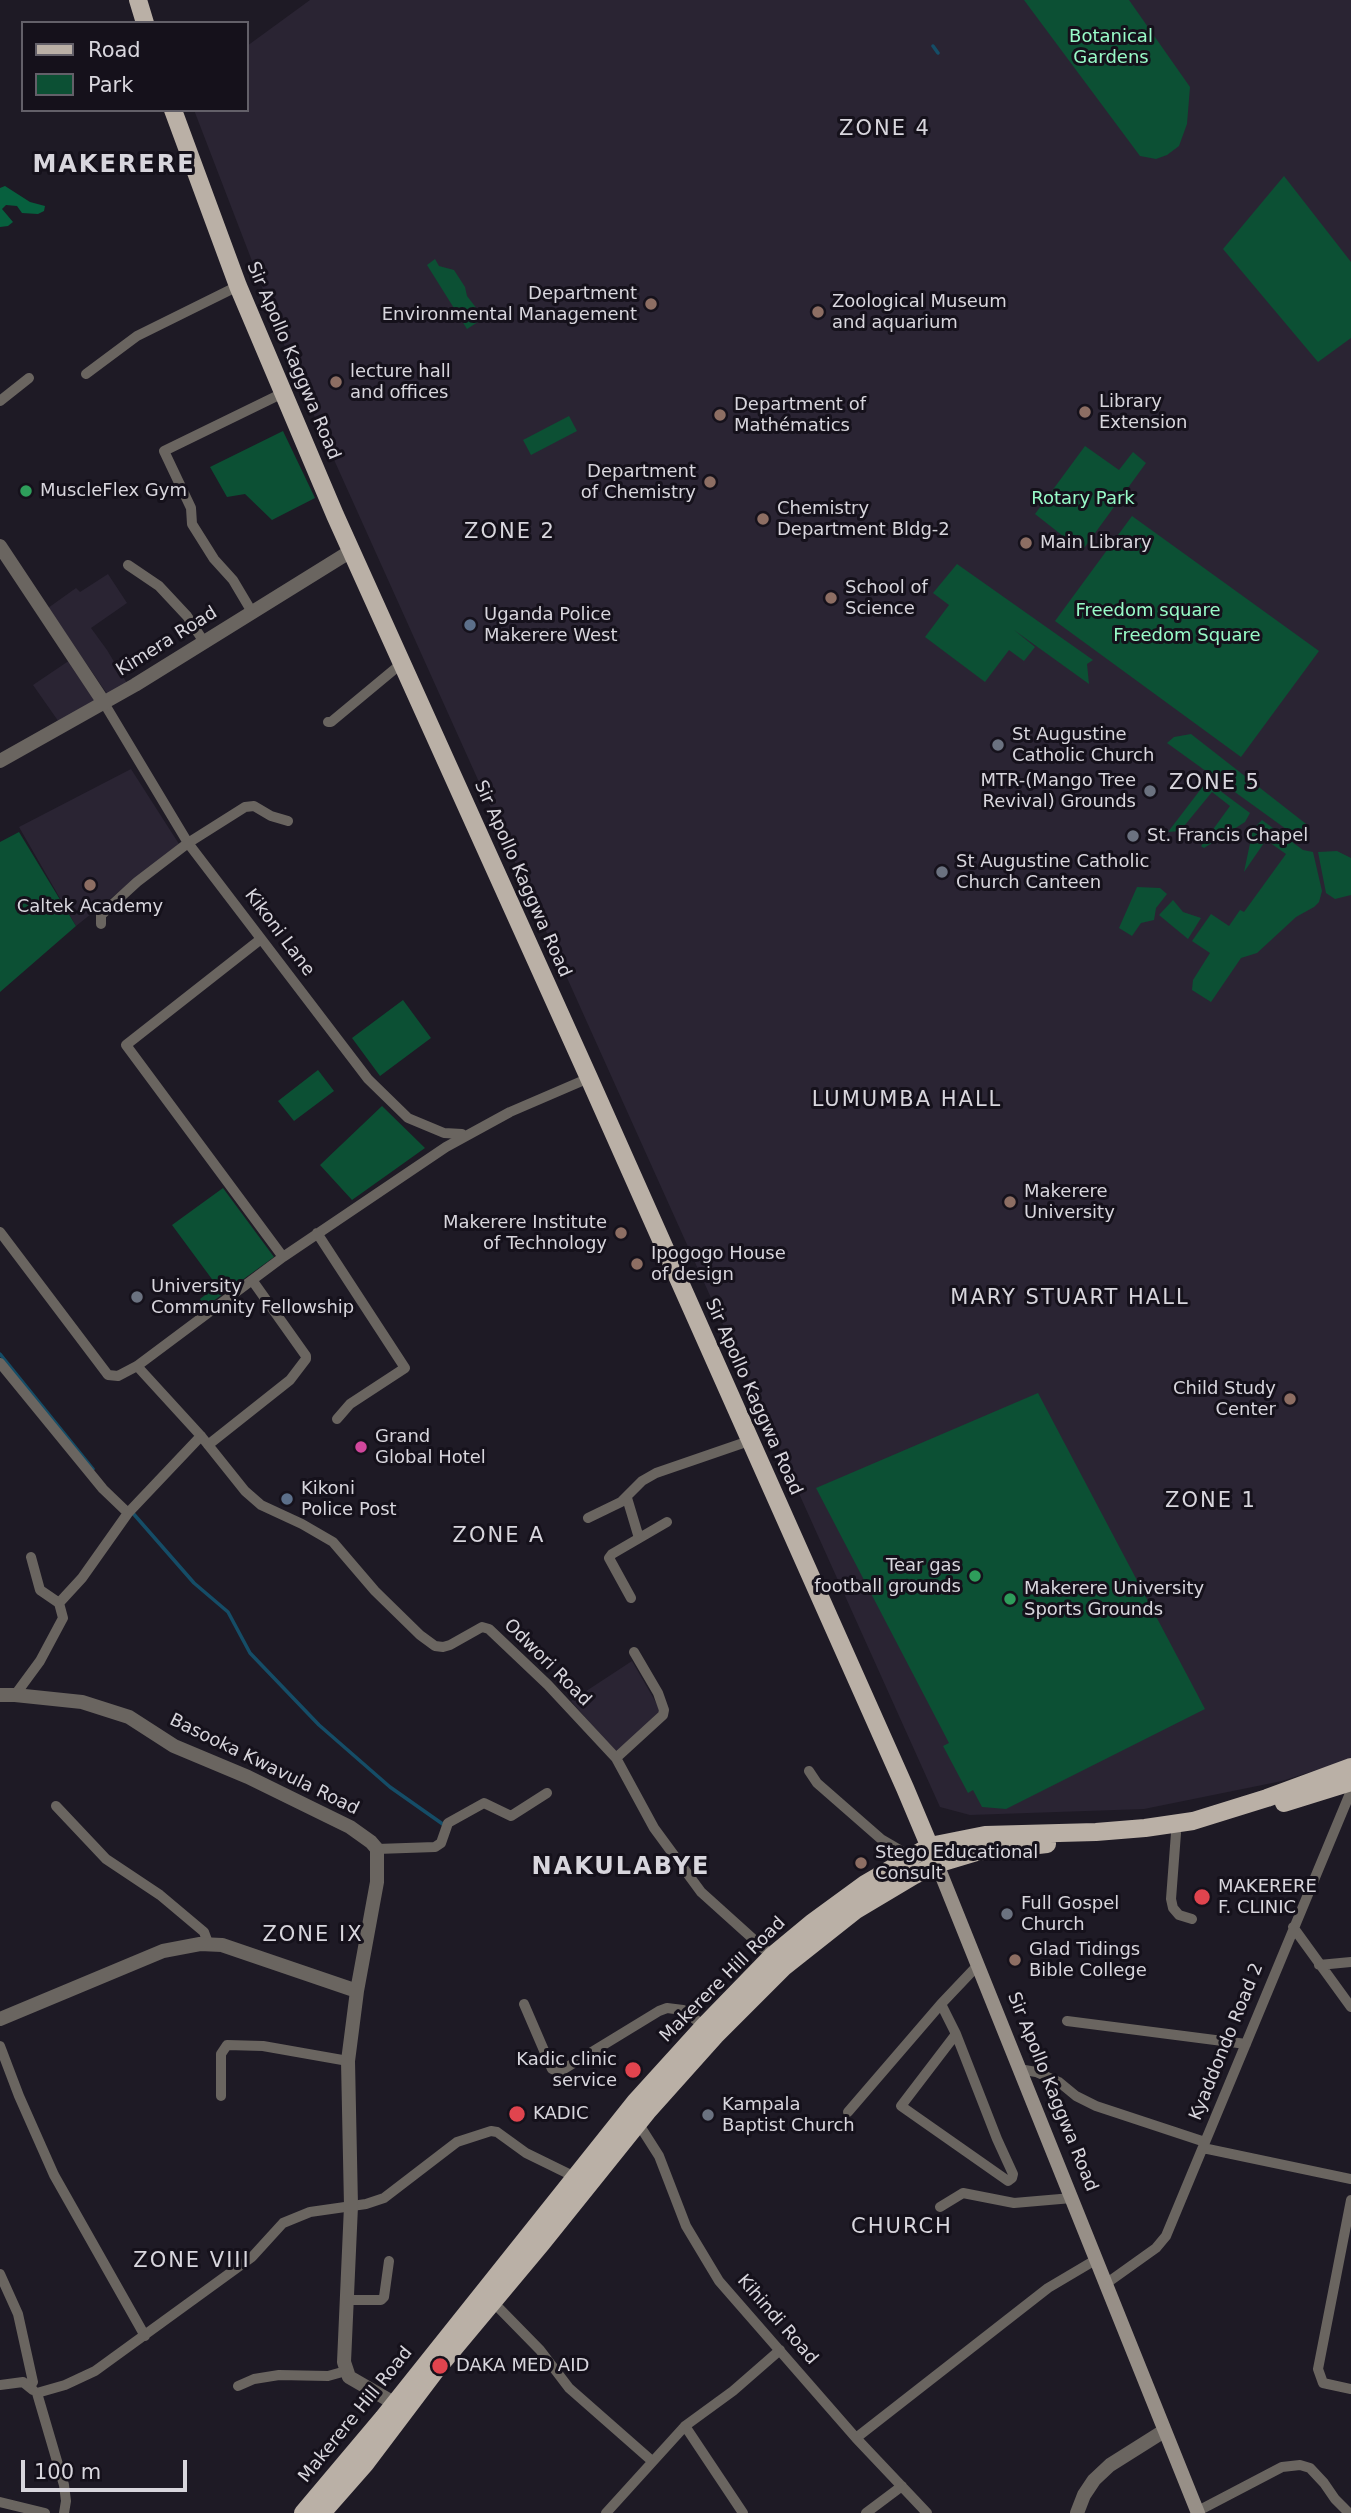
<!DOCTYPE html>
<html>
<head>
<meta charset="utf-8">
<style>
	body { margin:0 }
	#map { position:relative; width:1351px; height:2513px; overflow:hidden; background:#1e1a25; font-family:"DejaVu Sans",sans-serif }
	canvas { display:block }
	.legend { position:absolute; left:21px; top:21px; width:228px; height:91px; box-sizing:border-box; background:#15111b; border:2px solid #636069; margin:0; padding:9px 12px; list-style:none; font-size:21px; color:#d8d6dd }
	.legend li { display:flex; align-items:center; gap:14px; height:35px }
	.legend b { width:35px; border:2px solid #636069 }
	.scale { position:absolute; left:21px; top:2460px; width:166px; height:32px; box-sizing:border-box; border:4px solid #d8d6dd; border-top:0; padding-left:9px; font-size:21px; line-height:24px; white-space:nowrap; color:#d8d6dd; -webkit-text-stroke:5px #15111b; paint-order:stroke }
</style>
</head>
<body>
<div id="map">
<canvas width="1351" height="2513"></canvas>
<ul class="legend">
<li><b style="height:9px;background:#bab0a6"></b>Road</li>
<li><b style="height:19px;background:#0c5034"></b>Park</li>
</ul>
<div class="scale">100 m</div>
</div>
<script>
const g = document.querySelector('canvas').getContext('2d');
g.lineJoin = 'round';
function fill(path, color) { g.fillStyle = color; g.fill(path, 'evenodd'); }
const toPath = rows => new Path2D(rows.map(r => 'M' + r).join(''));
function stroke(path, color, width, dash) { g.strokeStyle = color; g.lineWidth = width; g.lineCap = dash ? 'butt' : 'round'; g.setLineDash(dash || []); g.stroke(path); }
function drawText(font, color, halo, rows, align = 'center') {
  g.font = font + ' "DejaVu Sans",sans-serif'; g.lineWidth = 6; g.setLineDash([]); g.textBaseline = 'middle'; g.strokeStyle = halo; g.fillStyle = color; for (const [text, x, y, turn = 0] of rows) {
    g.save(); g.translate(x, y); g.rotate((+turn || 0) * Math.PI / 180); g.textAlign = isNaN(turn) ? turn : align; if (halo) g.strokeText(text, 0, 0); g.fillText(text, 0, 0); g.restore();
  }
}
fill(toPath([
	[310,0,1351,0,1351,1759,1282,1781,1144,1809,970,1815,940,1807,295,373,194,110,247,110,247,46],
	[108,574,127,603,91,628,107,650,128,685,110,698,48,608,76,588,80,592],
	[70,660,100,702,61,725,33,685],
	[131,769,179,844,76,926,19,827],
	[632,1661,662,1713,615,1752,571,1701]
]), '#2a2433');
fill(toPath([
	[1024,0,1129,0,1190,87,1187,124,1179,146,1167,155,1156,159,1140,156],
	[1284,176,1351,262,1351,338,1318,362,1223,249],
	[435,259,439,266,454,270,465,287,467,296,484,318,467,329,427,265],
	[569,416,577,431,531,455,523,440],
	[283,431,315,498,272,520,245,494,227,497,210,467],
	[1085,446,1119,470,1133,452,1146,463,1082,551,1035,514],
	[1132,516,1319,651,1241,757,1055,621],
	[957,564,1093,660,1087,664,1089,684,1014,630,1035,647,1024,661,1009,650,985,682,925,637,949,605,933,593],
	[1191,734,1310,827,1293,834,1167,743,1174,737],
	[1207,781,1250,813,1245,822,1204,848,1201,846,1230,806,1212,792,1180,831,1168,832],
	[1262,820,1303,850,1313,852,1322,891,1319,902,1314,907,1296,917,1257,953,1241,958,1211,1002,1192,990,1193,980,1210,953,1192,941,1211,914,1229,926,1240,910,1244,912,1286,854,1266,840,1244,872,1253,829],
	[19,832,76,926,0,992,0,842],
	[1337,851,1351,858,1351,895,1335,899,1326,893,1318,852],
	[1137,887,1160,888,1167,894,1156,908,1154,920,1141,923,1132,936,1119,928],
	[1173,900,1183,912,1201,918,1188,939,1159,915],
	[403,1000,431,1038,380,1076,352,1038],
	[318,1070,334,1091,294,1121,278,1101],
	[382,1106,425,1148,352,1200,320,1165],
	[223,1188,274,1257,205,1307,200,1299,217,1286,172,1225],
	[1038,1393,1205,1709,1006,1809,982,1807,973,1790,968,1793,943,1746,949,1743,816,1488]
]), '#0c5034');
fill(toPath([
	[5,186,30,202,45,206,44,211,38,214,22,213,17,206,6,205,2,209,13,222,8,226,0,227,0,188]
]), '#07603e');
stroke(toPath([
	[933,46,938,53],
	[0,1354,93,1469],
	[131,1511,194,1583,228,1612,250,1653,319,1725,390,1787,444,1825]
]), '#154d67', 3.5);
stroke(toPath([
	[86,374,137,336,238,286],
	[0,401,29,378],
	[128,565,159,586,187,616,204,642],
	[252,612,233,580,214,559,192,524,191,508,164,451,283,393],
	[104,703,188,843,368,1079,408,1118,444,1133,462,1134],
	[328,722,331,722,402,663],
	[101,924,101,915,137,882,188,843,245,807,254,806,271,816,288,821],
	[261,939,126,1045,283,1257],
	[0,1232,105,1371,108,1375,118,1376,137,1366,283,1257,446,1147,510,1112,589,1078],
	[317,1233,405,1368,350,1404,337,1419],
	[0,1363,103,1489,128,1513],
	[137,1366,201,1436,245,1491,261,1505,302,1524,333,1542,375,1591,420,1635,435,1646,443,1647,450,1645,482,1627,489,1629,548,1685,616,1758,654,1828,701,1892,772,1956],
	[208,1445,290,1380,306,1359,306,1356,252,1280],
	[627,1498,639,1538],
	[588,1518,621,1502,642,1481,656,1473,749,1441],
	[631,1598,609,1558,612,1554,667,1522],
	[59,1603,82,1578,128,1513,201,1436],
	[15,1695,40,1661,63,1618,59,1603,40,1590,31,1557],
	[616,1758,663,1715,664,1710,658,1693,634,1652],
	[809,1771,817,1783,881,1839,910,1856],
	[56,1806,106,1859,160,1895,204,1932,208,1943],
	[1176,1833,1171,1899,1173,1908,1179,1915,1192,1919],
	[377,1849,435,1847,441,1843,448,1823,484,1803,511,1816,547,1793],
	[1293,1927,1351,2007],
	[1319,1965,1351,1962],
	[524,2004,552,2069,559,2072,659,2011,667,2008,683,2010,704,2026],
	[941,2004,956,2034,997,2139,1013,2174,1012,2178,1008,2181,901,2106,956,2034],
	[1067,2021,1246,2044],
	[0,2046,19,2096,54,2175,145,2336],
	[1019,2069,1036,2072,1059,2082,1076,2096,1096,2106,1205,2142],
	[221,2096,221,2054,227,2045,263,2046,348,2061],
	[848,2112,941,2004,978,1965],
	[638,2123,659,2156,686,2226,719,2281,856,2438,927,2513],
	[1203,2148,1351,2179],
	[1351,2200,1318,2369,1323,2383,1351,2389],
	[940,2207,963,2193,1014,2203,1072,2198],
	[0,2274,18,2314,33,2382,30,2386],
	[1107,2283,1156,2248,1166,2236,1351,1791],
	[347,2300,381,2300,384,2297,389,2261],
	[493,2302,540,2350,569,2388,652,2461],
	[0,2385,23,2382,33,2390],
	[238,2386,254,2379,279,2375,328,2376,346,2371],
	[685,2426,743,2513],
	[856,2438,1048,2288,1097,2259],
	[0,2502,45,2513],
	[1198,2511,1282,2467,1300,2465,1310,2468,1324,2483,1335,2499,1349,2513],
	[64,2513,66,2501,64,2485,37,2393,65,2385,95,2371,252,2257,283,2223,310,2212,366,2204,384,2198,457,2142,491,2131,497,2132,526,2153,575,2177],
	[606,2513,685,2426,733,2391,780,2350],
	[866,2513,902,2486]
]), '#6a6560', 10);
stroke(toPath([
	[0,546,104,703],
	[0,761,135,685,351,551],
	[0,1695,15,1695,82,1702,129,1717,174,1746,248,1777,350,1827,371,1842,377,1849,377,1882,357,1991,348,2061,351,2206,344,2362,349,2377,394,2403],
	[0,2019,163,1951,200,1944,222,1945,357,1991],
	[1077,2513,1084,2495,1094,2480,1110,2465,1164,2431]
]), '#6a6560', 14);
stroke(toPath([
	[937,1864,1198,2513]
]), '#978f87', 14);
stroke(toPath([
	[138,0,145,23],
	[173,110,238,286,335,515,589,1078,905,1788,937,1864],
	[1284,1803,1351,1782],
	[303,2513,383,2418,635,2102,704,2026,772,1956,813,1922,865,1884,930,1846,985,1835,1096,1832,1145,1828,1193,1821,1267,1798,1351,1767],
	[322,2513,365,2464,436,2370,542,2243,647,2112,715,2036,784,1967,856,1910,913,1876,937,1864,977,1852,1047,1844]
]), '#bab0a6', 18);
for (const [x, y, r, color] of [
	[651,304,7,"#8d6e63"],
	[818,312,7,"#8d6e63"],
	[336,382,7,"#8d6e63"],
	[1085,412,7,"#8d6e63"],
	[720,415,7,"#8d6e63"],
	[710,482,7,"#8d6e63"],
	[26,491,7,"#2e9e5b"],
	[763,519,7,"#8d6e63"],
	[1026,543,7,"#8d6e63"],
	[831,598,7,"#8d6e63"],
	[470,625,7,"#5c6f8a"],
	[998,745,7,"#6b7280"],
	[1150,791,7,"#6b7280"],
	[1133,836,7,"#6b7280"],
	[942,872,7,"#6b7280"],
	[90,885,7,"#8d6e63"],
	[1010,1202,7,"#8d6e63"],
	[621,1233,7,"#8d6e63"],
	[637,1264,7,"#8d6e63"],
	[137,1297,7,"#6b7280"],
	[1290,1399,7,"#8d6e63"],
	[361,1447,7,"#d1479c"],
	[287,1499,7,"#5c6f8a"],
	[975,1576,7,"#2e9e5b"],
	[1010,1599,7,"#2e9e5b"],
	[861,1863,7,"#8d6e63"],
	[1202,1897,9,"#e0444e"],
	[1007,1914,7,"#6b7280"],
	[1015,1960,7,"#8d6e63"],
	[633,2070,9,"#e0444e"],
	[517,2114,9,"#e0444e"],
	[708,2115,7,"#6b7280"],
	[440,2366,9,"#e0444e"]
]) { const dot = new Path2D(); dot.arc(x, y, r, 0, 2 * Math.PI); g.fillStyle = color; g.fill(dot); stroke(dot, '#15111b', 2.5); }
drawText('18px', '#98fbc8', '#15111b', [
	["Botanical",1111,37],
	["Gardens",1111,58],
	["Rotary Park",1083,499],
	["Freedom square",1148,611],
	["Freedom Square",1187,636]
]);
drawText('18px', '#d8d6dd', '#15111b', [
	["Department",637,294,"right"],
	["Environmental Management",637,315,"right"],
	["Zoological Museum",832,302],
	["and aquarium",832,323],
	["lecture hall",350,372],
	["and offices",350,393],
	["Library",1099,402],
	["Extension",1099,423],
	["Department of",734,405],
	["Mathématics",734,426],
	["Department",696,472,"right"],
	["of Chemistry",696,493,"right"],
	["MuscleFlex Gym",40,491],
	["Chemistry",777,509],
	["Department Bldg-2",777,530],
	["Main Library",1040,543],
	["School of",845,588],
	["Science",845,609],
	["Uganda Police",484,615],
	["Makerere West",484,636],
	["St Augustine",1012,735],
	["Catholic Church",1012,756],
	["MTR-(Mango Tree",1136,781,"right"],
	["Revival) Grounds",1136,802,"right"],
	["St. Francis Chapel",1147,836],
	["St Augustine Catholic",956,862],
	["Church Canteen",956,883],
	["Caltek Academy",90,907,"center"],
	["Makerere",1024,1192],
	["University",1024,1213],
	["Makerere Institute",607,1223,"right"],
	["of Technology",607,1244,"right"],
	["Ipogogo House",651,1254],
	["of design",651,1275],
	["University",151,1287],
	["Community Fellowship",151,1308],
	["Child Study",1276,1389,"right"],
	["Center",1276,1410,"right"],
	["Grand",375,1437],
	["Global Hotel",375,1458],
	["Kikoni",301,1489],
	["Police Post",301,1510],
	["Tear gas",961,1566,"right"],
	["football grounds",961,1587,"right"],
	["Makerere University",1024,1589],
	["Sports Grounds",1024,1610],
	["Stego Educational",875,1853],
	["Consult",875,1874],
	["MAKERERE",1218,1887],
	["F. CLINIC",1218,1908],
	["Full Gospel",1021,1904],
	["Church",1021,1925],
	["Glad Tidings",1029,1950],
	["Bible College",1029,1971],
	["Kadic clinic",617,2060,"right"],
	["service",617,2081,"right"],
	["Kampala",722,2105],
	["Baptist Church",722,2126],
	["KADIC",533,2114],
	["DAKA MED AID",456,2366]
], 'left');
drawText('18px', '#d8d6dd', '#15111b', [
	["Sir Apollo Kaggwa Road",293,361,67],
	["Kimera Road",167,642,-32],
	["Sir Apollo Kaggwa Road",522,879,66],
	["Kikoni Lane",279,933,53],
	["Sir Apollo Kaggwa Road",753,1397,66],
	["Odwori Road",547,1663,45],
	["Basooka Kwavula Road",264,1765,26],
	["Makerere Hill Road",723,1980,-45],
	["Kyaddondo Road 2",1227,2042,-68],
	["Sir Apollo Kaggwa Road",1052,2092,68],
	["Kihindi Road",777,2320,49],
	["Makerere Hill Road",356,2415,-51]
]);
g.letterSpacing = '2px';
drawText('21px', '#d8d6dd', '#15111b', [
	["ZONE 4",885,130],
	["ZONE 2",510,533],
	["ZONE 5",1215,784],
	["LUMUMBA HALL",907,1101],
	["MARY STUART HALL",1070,1299],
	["ZONE 1",1211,1502],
	["ZONE A",499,1537],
	["ZONE IX",313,1936],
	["CHURCH",902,2228],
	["ZONE VIII",192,2262]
]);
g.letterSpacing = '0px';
g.letterSpacing = '2px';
drawText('bold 24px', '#d8d6dd', '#15111b', [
	["MAKERERE",114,166],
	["NAKULABYE",621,1868]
]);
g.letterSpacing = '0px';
</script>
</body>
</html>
